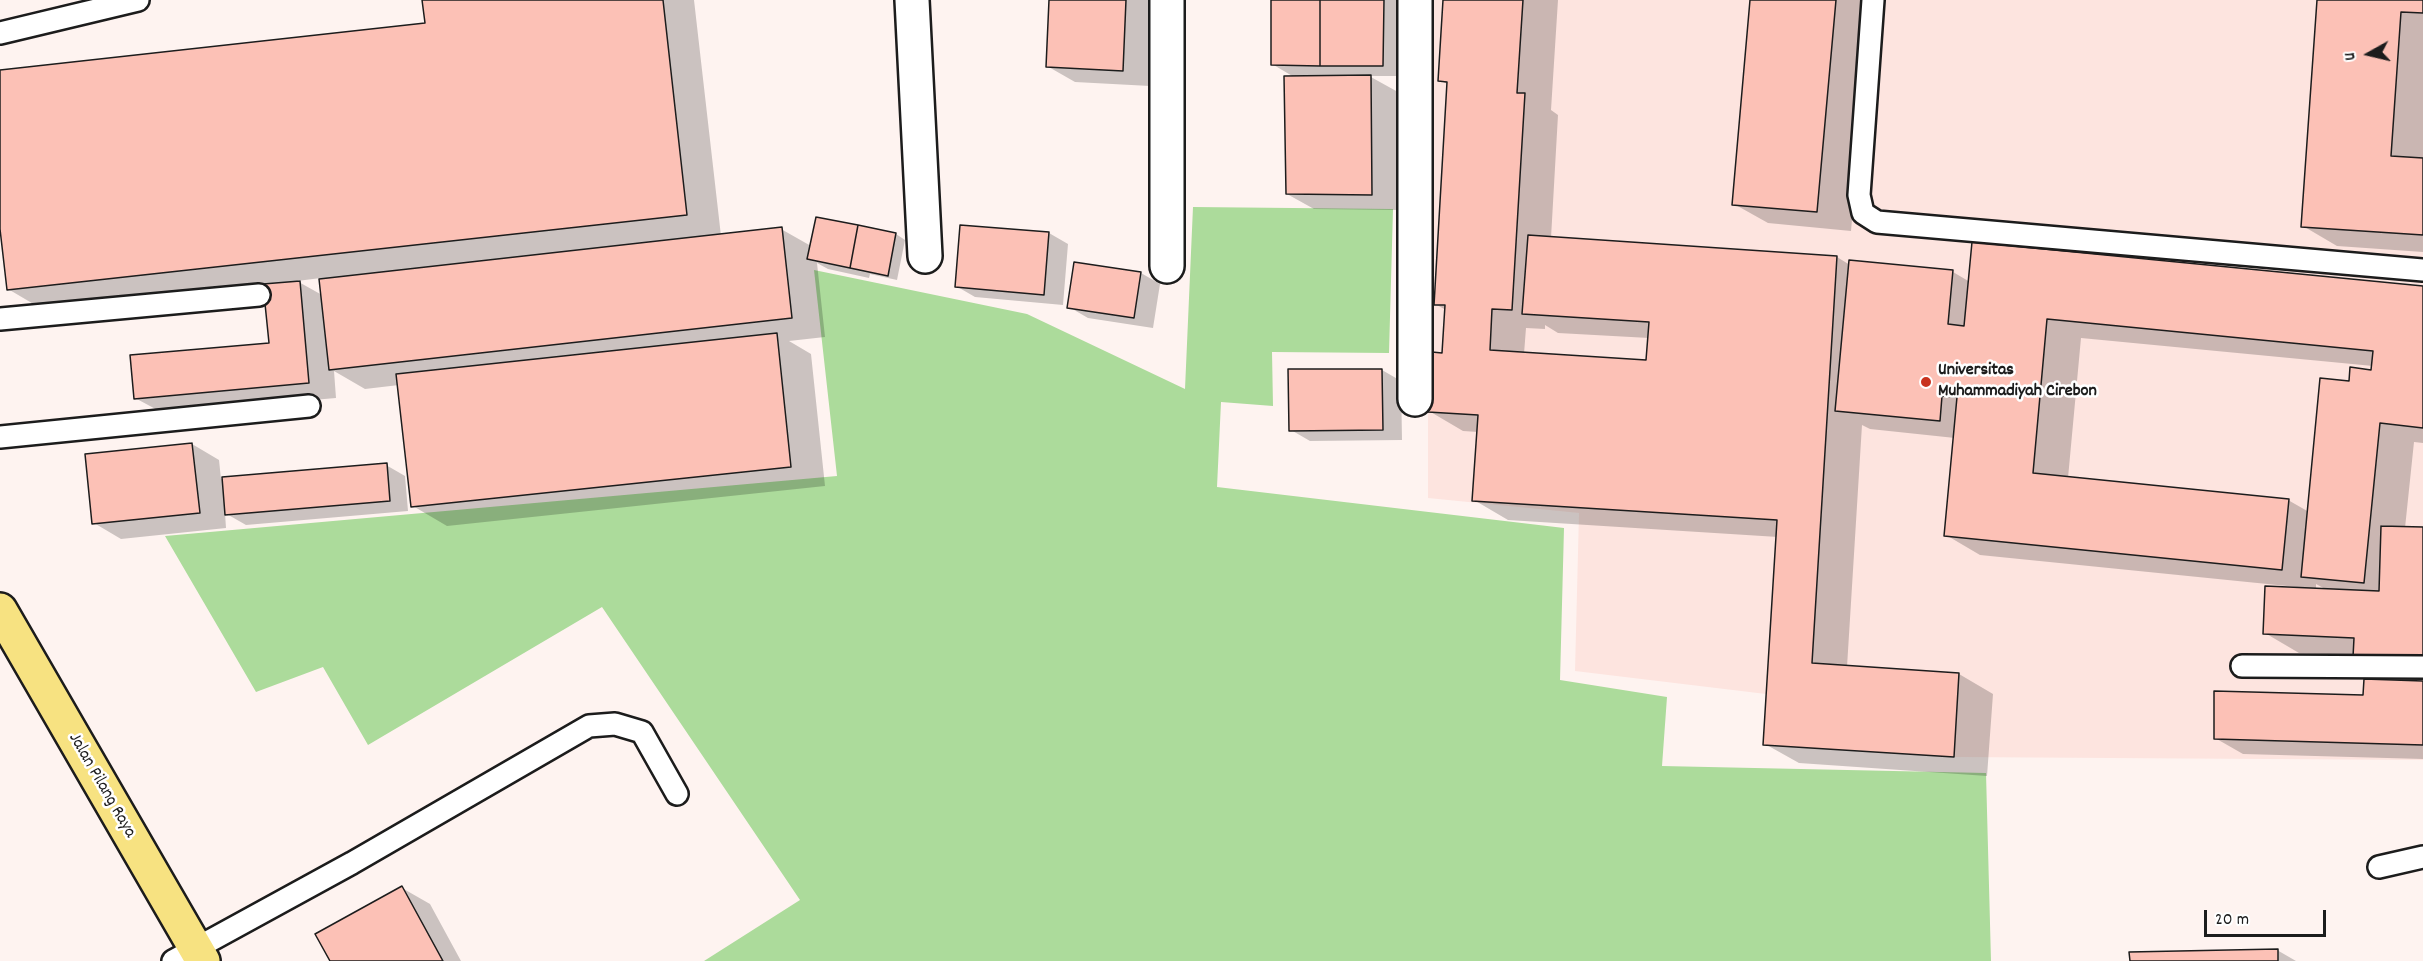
<!DOCTYPE html>
<html>
<head>
<meta charset="utf-8">
<style>
	body { margin:0 }
	#map { position:relative; width:2423px; height:961px; overflow:hidden; background:#fef3f0; font-family:Dekko,sans-serif }
	canvas { display:block }
	.north { position:absolute; left:2339px; top:24px; width:60px; height:60px; -webkit-text-stroke:4px #fff; paint-order:stroke; rotate:262deg; font-size:16px; font-weight:700; line-height:24px; text-align:center; color:#1c1c1c }
	.north::after { content:''; display:block; margin:auto; width:21px; height:27px; background:#1c1c1c; clip-path:polygon(50% 0,100% 100%,50% 72%,0 100%) }
	.scale { position:absolute; left:2204px; top:910px; width:122px; height:27px; box-sizing:border-box; border:3px solid #1c1c1c; border-top:0; padding-left:8px; font-size:18px; line-height:21px; white-space:nowrap; color:#1c1c1c; -webkit-text-stroke:4px #fff; paint-order:stroke }
</style>
</head>
<body>
<div id="map">
<canvas width="2423" height="961"></canvas>
<div class="north">U</div>
<div class="scale">20 m</div>
</div>
<script>
const g = document.querySelector('canvas').getContext('2d');
g.lineJoin = 'round';
function fill(path, color) { g.fillStyle = color; g.fill(path, 'evenodd'); }
const toPath = rows => new Path2D(rows.map(r => 'M' + r).join(''));
function stroke(path, color, width, dash) { g.strokeStyle = color; g.lineWidth = width; g.lineCap = dash ? 'butt' : 'round'; g.setLineDash(dash || []); g.stroke(path); }
function drawText(font, color, halo, rows, align = 'center') {
  g.font = font + ' Dekko,sans-serif'; g.lineWidth = 5; g.setLineDash([]); g.textBaseline = 'middle'; g.strokeStyle = halo; g.fillStyle = color; for (const [text, x, y, turn = 0] of rows) {
    g.save(); g.translate(x, y); g.rotate((+turn || 0) * Math.PI / 180); g.textAlign = isNaN(turn) ? turn : align; if (halo) g.strokeText(text, 0, 0); g.fillText(text, 0, 0); g.restore();
  }
}
fill(toPath([
	[1428,0,2423,0,2423,760,1954,757,1763,745,1766,694,1575,671,1579,513,1428,498,1428,412,1434,305]
]), '#fde4df');
fill(toPath([
	[1193,207,1393,209,1389,353,1272,352,1273,406,1221,402,1217,487,1564,528,1560,680,1667,697,1662,766,1986,773,1991,961,704,961,800,900,602,607,368,745,323,667,256,692,165,536,837,476,814,270,1027,314,1185,389]
]), '#acdb9b');
fill(toPath([
	[423,0,694,0,721,236,781,229,811,246,896,234,905,240,897,280,870,274,869,278,828,269,817,263,825,337,789,341,811,354,825,486,447,526,413,506,399,385,365,389,334,371,336,398,163,413,135,398,271,344,265,284,42,309,8,289,0,215,0,72,427,24],
	[321,278,322,295,297,281],
	[1050,0,1154,0,1150,86,1075,82,1047,66],
	[1273,0,1402,0,1402,76,1369,76,1398,92,1399,210,1314,209,1287,194,1294,77,1272,64],
	[1445,0,1558,0,1551,110,1558,115,1551,238,1837,257,1850,265,1953,272,1970,282,2423,288,2423,443,2414,442,2405,528,2423,529,2355,655,2299,653,2265,633,2297,587,1980,555,1946,535,1955,438,1870,429,1862,425,1847,667,1959,674,1993,694,1987,776,1799,763,1765,744,1778,537,1508,520,1474,500,1478,432,1463,431,1429,411,1443,354,1446,310,1435,304,1449,85,1440,80],
	[1545,325,1558,333,1649,338,1648,362,1524,354,1526,328,1545,329],
	[2081,338,2373,366,2372,372,2350,383,2309,512,2288,500,2068,478],
	[2316,584,2327,590,2316,590],
	[1752,0,1871,0,1851,231,1768,223,1734,204],
	[2318,0,2423,0,2423,252,2337,246,2303,226],
	[1049,233,1068,244,1063,305,975,297,956,286],
	[1141,273,1160,284,1153,328,1088,318,1069,307],
	[1382,370,1401,381,1402,440,1310,441,1291,430],
	[192,444,219,460,221,479,386,465,405,476,408,511,246,525,225,513,226,528,121,539,94,523],
	[2423,682,2423,759,2243,754,2215,738],
	[402,888,430,904,461,961,331,961],
	[2277,950,2296,961,2131,961]
]), '#0003');
const building = toPath([
	[422,0,663,0,687,215,7,290,0,229,0,70,425,23,422,0],
	[1049,0,1126,0,1123,71,1046,67,1049,0],
	[1271,0,1320,0,1320,66,1271,65,1271,0],
	[1320,0,1384,0,1383,66,1320,66,1320,0],
	[1443,0,1523,0,1517,93,1525,93,1512,310,1492,309,1490,350,1646,360,1649,322,1522,314,1528,235,1837,256,1812,663,1959,673,1954,757,1763,745,1777,520,1472,501,1478,415,1428,412,1432,352,1442,353,1445,305,1434,305,1447,82,1438,81,1443,0],
	[1750,0,1836,0,1817,212,1732,205,1750,0],
	[2317,0,2423,0,2423,13,2401,12,2391,156,2423,158,2423,235,2301,227,2317,0],
	[1371,75,1372,195,1286,194,1284,76,1371,75],
	[816,217,858,225,850,268,807,259,816,217],
	[858,225,896,233,888,276,850,268,858,225],
	[960,225,1049,232,1044,295,955,287,960,225],
	[782,227,792,318,329,370,319,279,782,227],
	[1972,242,2423,286,2423,428,2380,423,2364,583,2301,577,2320,378,2349,381,2350,367,2371,370,2373,351,2047,319,2033,473,2289,499,2282,570,1944,536,1957,397,1942,396,1940,421,1835,411,1849,260,1953,270,1948,324,1964,326,1972,242],
	[1074,262,1141,272,1134,318,1067,308,1074,262],
	[300,281,309,383,134,399,130,355,269,343,263,284,300,281],
	[777,333,791,467,411,507,396,374,777,333],
	[1288,369,1382,369,1383,430,1289,431,1288,369],
	[192,443,200,513,92,524,85,454,192,443],
	[387,463,390,501,225,515,222,477,387,463],
	[2381,526,2423,527,2423,660,2353,657,2354,638,2263,634,2265,586,2379,591,2381,526],
	[2364,679,2423,681,2423,745,2214,739,2214,691,2363,695,2364,679],
	[402,886,443,961,330,961,315,934,402,886],
	[2278,949,2278,961,2130,961,2129,952,2278,949]
]);
fill(building, '#fcc1b6');
stroke(building, '#1c1c1c', 1.5);
const lane = toPath([
	[1873,0,1859,195,1863,213,1877,222,2423,270],
	[0,33,138,0],
	[0,319,259,295],
	[0,437,309,406],
	[2242,666,2423,667],
	[2379,867,2423,857],
	[173,961,352,863,589,726,615,724,642,732,677,794]
]);
const street = toPath([
	[912,0,925,256],
	[1167,266,1167,0],
	[1415,399,1415,0]
]);
const highway = toPath([
	[0,610,203,961]
]);
stroke(lane, '#1c1c1c', 26);
stroke(street, '#1c1c1c', 38);
stroke(highway, '#1c1c1c', 38);
stroke(lane, '#fff', 21);
stroke(street, '#fff', 33);
stroke(highway, '#f7e281', 33);
for (const [x, y, r, color] of [
	[1926,382,6,"#c8321e"]
]) { const dot = new Path2D(); dot.arc(x, y, r, 0, 2 * Math.PI); g.fillStyle = color; g.fill(dot); stroke(dot, '#fff', 2); }
drawText('bold 18px', '#1c1c1c', '#fff', [
	["Universitas",1938,372],
	["Muhammadiyah Cirebon",1938,393]
], 'left');
drawText('18px', '#1c1c1c', '#fff', [
	["Jalan Pilang Raya",101,786,60]
]);
</script>
</body>
</html>
